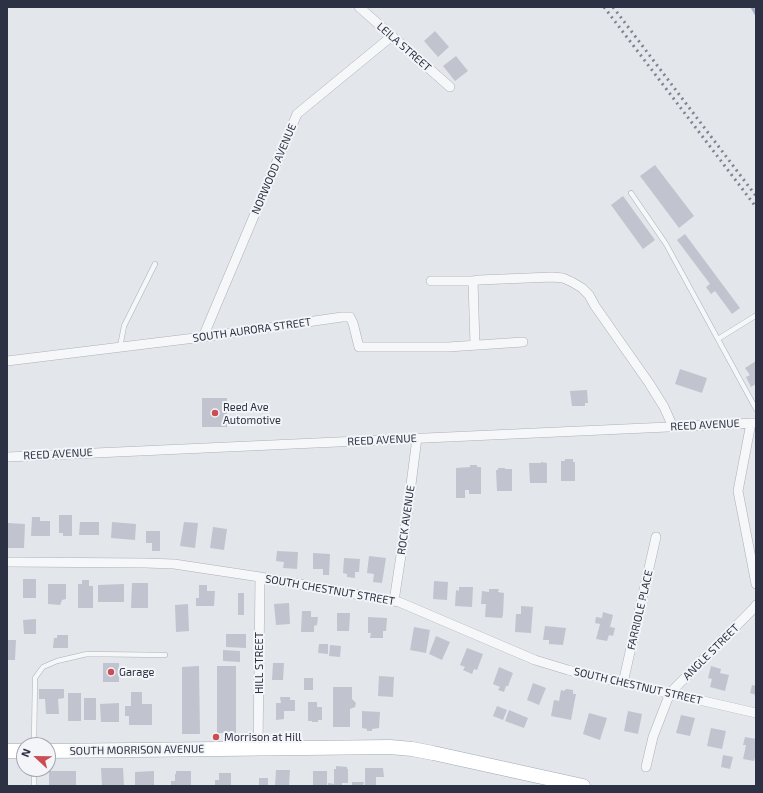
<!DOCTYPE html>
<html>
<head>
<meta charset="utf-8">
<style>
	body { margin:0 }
	#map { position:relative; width:763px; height:793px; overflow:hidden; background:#e3e6eb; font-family:"Exo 2",sans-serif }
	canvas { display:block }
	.frame { position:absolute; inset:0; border:8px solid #2c3243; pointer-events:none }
	.north { position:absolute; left:16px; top:737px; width:40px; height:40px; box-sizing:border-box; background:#f3f5f8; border:1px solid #a3a7b0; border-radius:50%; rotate:292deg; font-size:11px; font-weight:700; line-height:16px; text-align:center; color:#2c3243 }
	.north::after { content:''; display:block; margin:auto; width:14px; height:18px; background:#ca4e54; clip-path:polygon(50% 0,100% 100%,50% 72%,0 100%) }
</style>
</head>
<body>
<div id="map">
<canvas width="763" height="793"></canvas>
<div class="frame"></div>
<div class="north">N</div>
</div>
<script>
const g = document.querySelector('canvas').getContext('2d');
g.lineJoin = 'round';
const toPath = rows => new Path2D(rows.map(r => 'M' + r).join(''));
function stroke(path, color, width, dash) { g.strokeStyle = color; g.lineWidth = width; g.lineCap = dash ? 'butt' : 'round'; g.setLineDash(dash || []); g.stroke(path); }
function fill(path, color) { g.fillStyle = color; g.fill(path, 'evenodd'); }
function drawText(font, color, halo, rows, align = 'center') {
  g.font = font + ' "Exo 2",sans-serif'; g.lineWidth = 4; g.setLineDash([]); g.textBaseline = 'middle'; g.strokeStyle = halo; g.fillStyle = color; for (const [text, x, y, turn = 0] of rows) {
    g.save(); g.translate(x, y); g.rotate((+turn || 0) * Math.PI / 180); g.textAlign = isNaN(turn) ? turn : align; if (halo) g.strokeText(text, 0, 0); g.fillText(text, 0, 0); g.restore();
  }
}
stroke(toPath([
	[752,7,756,14]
]), '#a0b0c9', 3);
fill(toPath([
	[435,31,449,47,438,57,424,41],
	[456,56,468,71,455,81,443,66],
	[655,165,694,216,679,228,640,176],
	[623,196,655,240,643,249,611,205],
	[685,234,740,308,732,314,715,291,711,294,706,287,710,284,677,240],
	[756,361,756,384,751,387,746,377,750,375,745,368],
	[680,369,707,378,702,393,675,384],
	[587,390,588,403,585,403,585,406,572,406,570,391],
	[202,398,227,398,227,427,202,427],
	[565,459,573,459,573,462,575,462,575,481,561,481,561,461,565,461],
	[541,462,547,463,547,483,530,483,529,463,541,463],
	[470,465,477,465,477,467,481,467,481,494,469,494,469,490,465,490,465,498,456,498,456,468,470,467],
	[498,468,505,468,505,469,512,469,512,491,497,491,496,470,498,470],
	[59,515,72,515,72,536,63,536,63,533,59,533],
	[32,517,40,517,40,521,50,521,50,536,31,536],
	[80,522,99,522,99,535,79,535],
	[112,522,136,524,135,540,111,538],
	[184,522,198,523,195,548,180,546],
	[8,523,25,524,24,548,7,548],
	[213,527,227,529,224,550,210,548],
	[146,531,160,531,160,551,152,551,152,543,146,543],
	[277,551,298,552,297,569,283,568,284,562,276,561],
	[313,553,330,554,329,575,323,575,323,569,313,569],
	[369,556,386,558,382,583,373,582,374,574,367,573],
	[344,558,360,559,359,572,355,572,355,578,347,577,347,574,343,573],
	[23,579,36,579,36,598,23,598],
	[82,580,89,580,89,586,93,586,93,608,78,608,78,584,82,584],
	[434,581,448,582,447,600,433,599],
	[132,583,148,583,148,608,131,608],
	[48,584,66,584,66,599,62,600,60,605,48,604],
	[124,584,124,602,98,602,98,585],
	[199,585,207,585,207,591,215,591,214,606,196,606,196,598,199,598],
	[459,587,473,587,472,607,455,606,456,590,459,591],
	[489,589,499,589,498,592,504,593,503,615,502,618,485,617,486,604,481,604,482,591,489,592],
	[238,593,244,593,244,615,238,615],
	[289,603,290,624,276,625,274,604],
	[188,604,189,631,176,632,175,605],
	[521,606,533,607,531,633,515,632,516,614,521,614],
	[302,611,311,611,311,617,318,617,317,625,314,626,314,632,301,632],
	[603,612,613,615,610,627,615,628,613,636,609,635,607,641,596,639,600,624,595,623,596,617,602,618],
	[337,613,350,613,349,631,337,631],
	[368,617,387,618,386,631,383,631,383,638,370,638,371,633,368,633],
	[36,619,36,634,24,634,23,620],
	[545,626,566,628,563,645,549,644,549,640,543,640],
	[414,627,430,630,426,653,410,650],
	[226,634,246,634,246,648,226,647],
	[57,635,68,635,68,648,53,648,54,638,57,638],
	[436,636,450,642,442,660,429,654],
	[7,640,16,640,15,660,7,660],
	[319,644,328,644,328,654,318,653],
	[330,645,341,646,340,657,329,656],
	[467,648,483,654,477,670,474,669,472,674,463,670,465,667,460,665],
	[223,650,240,651,240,662,223,661],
	[103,663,119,663,119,682,103,682],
	[273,663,284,663,283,680,272,680],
	[199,666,200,734,182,734,182,667],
	[217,666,236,666,236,733,217,733],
	[711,666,721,669,720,673,729,675,725,691,710,687,712,679,708,678],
	[499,667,513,673,508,686,506,686,504,692,498,690,500,687,493,684],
	[379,676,394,677,393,697,378,696],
	[304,678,313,678,313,690,304,690],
	[533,683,546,688,539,705,527,700],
	[752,685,756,686,756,695,750,693],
	[333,687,352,687,352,699,356,703,355,707,350,709,350,727,333,727],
	[39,689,64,689,64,698,58,699,59,714,46,714,45,699,39,699],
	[566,689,573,690,573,694,576,694,571,720,551,716,554,700,559,701,561,690,564,691],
	[131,692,142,692,142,704,152,704,152,725,129,725,129,716,125,716,125,706,131,706],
	[68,693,81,693,81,721,68,721],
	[280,697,290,697,290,700,295,700,295,711,284,711,284,719,276,720,276,703,281,703],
	[84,698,96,698,96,720,84,720],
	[308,702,317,702,317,707,322,707,322,720,318,720,318,722,312,722,312,721,308,721],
	[119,703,119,722,101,722,100,704],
	[497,706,507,710,503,720,493,716],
	[509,710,528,718,524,728,505,721],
	[362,711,380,712,379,728,372,729,372,731,367,731,367,729,362,728],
	[628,711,642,714,638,734,624,731],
	[589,713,607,718,600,740,583,734],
	[681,715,695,718,690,736,676,733],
	[711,728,726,731,722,749,707,746],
	[745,737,756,739,756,754,754,761,743,759,746,745,743,745],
	[723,755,733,757,730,769,721,767],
	[336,766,347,767,347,769,348,769,348,783,342,783,342,786,328,786,328,783,334,784,334,769,336,769],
	[101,768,123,768,124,786,102,786],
	[365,768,383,768,384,777,376,777,376,785,365,785],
	[276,770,290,770,289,786,275,786],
	[49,771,76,771,76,786,49,786],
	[154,771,154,786,135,786,135,772],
	[176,771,191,771,191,786,171,786,171,781,175,781,175,774,176,774],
	[313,771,327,771,327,786,313,786],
	[219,773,231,773,231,786,215,786,215,780,219,780],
	[259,778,268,778,268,786,259,786],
	[352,782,364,782,363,786,352,786]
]), '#c1c4ce');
const lane = toPath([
	[631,193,666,244,756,409],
	[718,339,755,316,756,317],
	[120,347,124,326,155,264],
	[34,745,35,678,43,667,57,661,87,654,165,655],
	[34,769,34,786]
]);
const street = toPath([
	[359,7,450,87],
	[431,281,473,281,479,280,552,277,563,278,572,282,582,288,589,295,595,306,649,383,664,407,673,427],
	[473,281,475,345],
	[203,337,297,114,392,36],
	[7,361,203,337,342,317,350,317,353,323,359,347,448,347,523,342],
	[751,423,738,491,756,584],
	[7,457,756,423],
	[7,562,145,563,174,564,260,577,399,602,535,660,568,670,756,713],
	[394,601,406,523,417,438],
	[623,683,656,537],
	[258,749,260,577],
	[646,767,653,737,670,693,754,608,756,605]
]);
const primary = toPath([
	[7,751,24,751],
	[48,751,390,747,412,749,433,753,583,786]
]);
stroke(lane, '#acb0b9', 5.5);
stroke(street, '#acb0b9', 10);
stroke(primary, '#a3a9b6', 15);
stroke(lane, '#f6f7f9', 4.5);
stroke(street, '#f6f7f9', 9);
stroke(primary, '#fff', 14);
stroke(toPath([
	[604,7,756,207],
	[613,7,756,196]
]), '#7d8494', 3, [2, 4]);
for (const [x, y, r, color] of [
	[215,413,4,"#ca4e54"],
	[111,672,4,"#ca4e54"],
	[216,737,4,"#ca4e54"]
]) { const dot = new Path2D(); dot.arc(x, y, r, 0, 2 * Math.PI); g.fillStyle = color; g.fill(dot); stroke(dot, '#f3f5f8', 1.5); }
drawText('11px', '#2c3243', '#f3f5f8', [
	["LEILA STREET",404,47,41],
	["NORWOOD AVENUE",274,169,-67],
	["SOUTH AURORA STREET",252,330,-8],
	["REED AVENUE",705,425,-3],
	["REED AVENUE",382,440,-3],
	["REED AVENUE",58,454,-3],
	["ROCK AVENUE",406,520,-82],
	["SOUTH CHESTNUT STREET",330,590,10],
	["FARRIOLE PLACE",640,610,-77],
	["ANGLE STREET",711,652,-45],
	["HILL STREET",259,663,-90],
	["SOUTH CHESTNUT STREET",638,686,13],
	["SOUTH MORRISON AVENUE",137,750,-1]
]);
drawText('11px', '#2c3243', '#f3f5f8', [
	["Reed Ave",223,407],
	["Automotive",223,420],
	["Garage",119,672],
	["Morrison at Hill",224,737]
], 'left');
</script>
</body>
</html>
